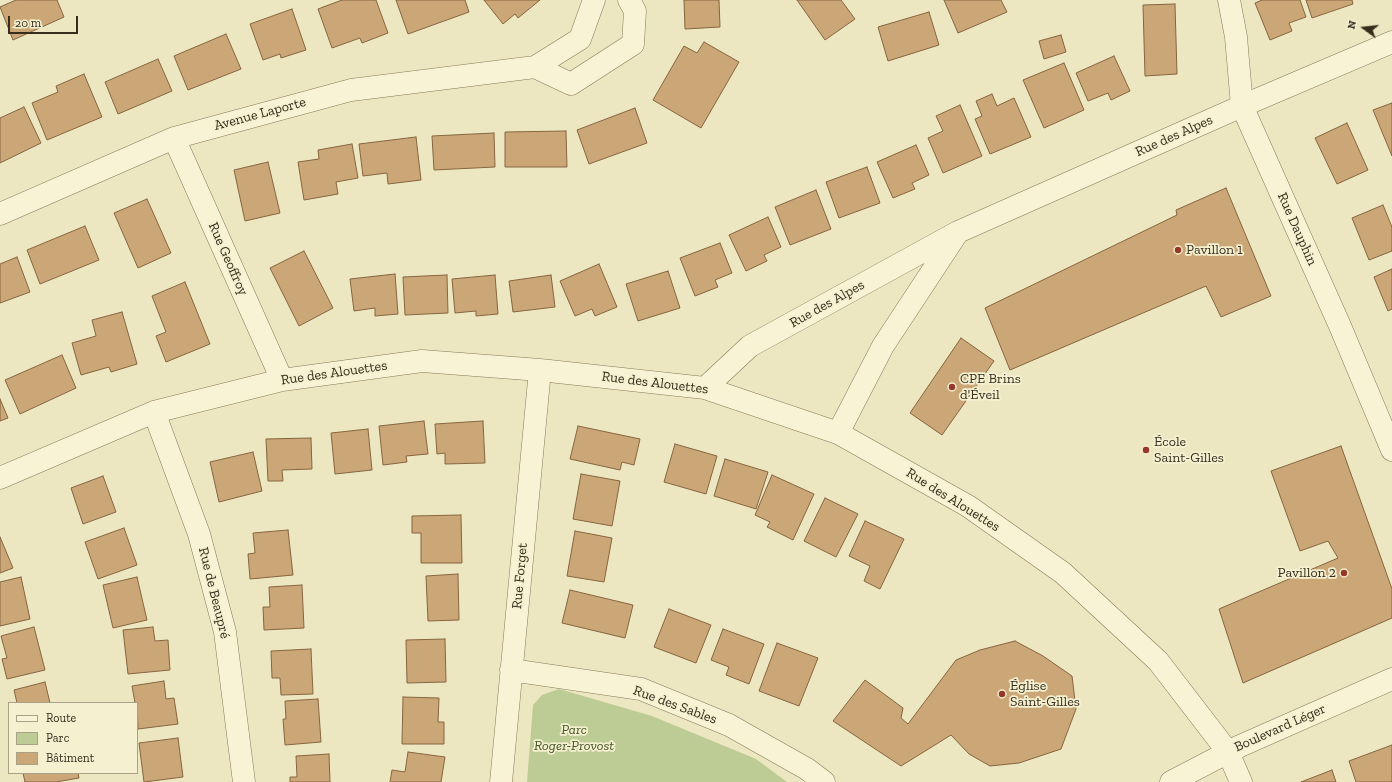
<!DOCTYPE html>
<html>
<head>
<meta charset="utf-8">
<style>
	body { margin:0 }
	#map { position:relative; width:1392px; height:782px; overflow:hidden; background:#ede7c1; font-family:"Zilla Slab",serif }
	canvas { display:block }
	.legend { position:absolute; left:8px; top:702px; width:130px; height:72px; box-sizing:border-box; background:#f5f0d0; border:1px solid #a9a288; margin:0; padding:5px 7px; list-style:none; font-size:12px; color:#362d1d }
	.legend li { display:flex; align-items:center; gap:8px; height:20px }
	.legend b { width:20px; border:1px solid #a9a288 }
	.north { position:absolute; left:1344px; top:8px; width:40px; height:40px; -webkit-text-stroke:3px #f5f0d0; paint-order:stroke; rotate:285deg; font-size:11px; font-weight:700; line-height:16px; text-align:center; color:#362d1d }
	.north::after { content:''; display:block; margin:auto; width:14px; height:18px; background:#362d1d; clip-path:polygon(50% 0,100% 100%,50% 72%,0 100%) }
	.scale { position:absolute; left:8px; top:16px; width:70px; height:18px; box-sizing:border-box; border:2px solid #362d1d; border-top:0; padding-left:5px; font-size:12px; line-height:14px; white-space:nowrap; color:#362d1d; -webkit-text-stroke:3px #f5f0d0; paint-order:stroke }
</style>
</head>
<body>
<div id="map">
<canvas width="1392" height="782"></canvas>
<ul class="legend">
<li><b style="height:5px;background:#f8f3d4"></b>Route</li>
<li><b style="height:11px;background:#bdcb95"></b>Parc</li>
<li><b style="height:11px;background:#cba677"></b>Bâtiment</li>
</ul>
<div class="north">N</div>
<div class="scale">20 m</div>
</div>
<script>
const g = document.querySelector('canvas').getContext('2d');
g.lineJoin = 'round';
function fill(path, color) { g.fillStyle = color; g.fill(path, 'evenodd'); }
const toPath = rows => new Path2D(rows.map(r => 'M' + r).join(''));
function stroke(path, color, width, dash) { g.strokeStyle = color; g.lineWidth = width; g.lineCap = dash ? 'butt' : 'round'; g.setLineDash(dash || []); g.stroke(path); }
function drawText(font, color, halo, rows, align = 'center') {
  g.font = font + ' "Zilla Slab",serif'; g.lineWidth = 3.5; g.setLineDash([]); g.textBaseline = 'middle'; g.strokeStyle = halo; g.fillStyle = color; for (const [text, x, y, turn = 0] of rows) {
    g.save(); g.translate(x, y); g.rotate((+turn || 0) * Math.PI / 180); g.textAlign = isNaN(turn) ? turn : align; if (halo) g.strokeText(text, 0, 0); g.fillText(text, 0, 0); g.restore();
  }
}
fill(toPath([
	[559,689,652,716,756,759,787,782,527,782,533,705,542,695]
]), '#bdcb95');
const building = toPath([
	[16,0,57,0,64,17,13,40,0,7,16,0],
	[342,0,376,0,388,33,362,43,360,38,332,48,318,9,342,0],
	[396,0,465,0,469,12,408,34,396,0],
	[484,0,540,0,518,18,515,14,503,24,484,0],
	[684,0,719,0,720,27,685,29,684,0],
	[797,0,841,0,855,19,825,40,797,0],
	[944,0,1001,0,1007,12,958,33,944,0],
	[1262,0,1300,0,1306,17,1289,23,1292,31,1270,40,1255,3,1262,0],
	[1306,0,1352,0,1353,4,1312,18,1306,0],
	[1175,4,1177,74,1145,76,1143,5,1175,4],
	[292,9,306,50,281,58,280,54,263,60,250,24,292,9],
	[929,12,939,45,888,61,878,27,929,12],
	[226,34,241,69,188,90,174,56,226,34],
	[1061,35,1066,52,1044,59,1039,41,1061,35],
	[704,42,739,62,701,128,653,100,684,46,697,53,704,42],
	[1114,56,1130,91,1111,100,1108,93,1088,101,1076,73,1114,56],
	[158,59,172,91,118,114,105,82,158,59],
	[1064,63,1084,110,1044,128,1023,80,1064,63],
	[84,74,102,117,47,140,32,103,58,92,56,86,84,74],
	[992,94,997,106,1014,98,1031,137,990,154,975,119,982,116,976,101,992,94],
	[1392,103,1392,156,1373,110,1392,103],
	[960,105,982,156,943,173,928,138,943,131,936,116,960,105],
	[24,107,41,143,0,163,0,118,24,107],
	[635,108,647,143,589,164,577,130,635,108],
	[1347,123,1368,170,1337,184,1315,138,1347,123],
	[566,131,567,167,505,167,505,132,566,131],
	[494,133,495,167,434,170,432,136,494,133],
	[416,137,421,180,388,184,387,173,363,176,359,144,416,137],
	[352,144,358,178,336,182,338,194,304,200,298,162,319,159,318,150,352,144],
	[916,145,929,175,912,183,915,189,893,198,877,162,916,145],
	[268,162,280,213,245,221,234,170,268,162],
	[867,167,880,203,839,218,826,182,867,167],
	[1226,188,1271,296,1221,317,1206,286,1010,370,985,308,1177,215,1176,210,1226,188],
	[816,190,831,229,790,245,775,207,816,190],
	[147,199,171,253,138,268,114,213,147,199],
	[1383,205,1392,227,1392,251,1369,260,1352,218,1383,205],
	[768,217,781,247,764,255,767,261,746,271,729,235,768,217],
	[85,226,99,260,40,284,27,250,85,226],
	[720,243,732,273,715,280,718,287,695,296,680,258,720,243],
	[304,251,333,308,299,326,270,268,304,251],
	[17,257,30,292,0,303,0,264,17,257],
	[599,264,617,307,595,316,592,309,575,316,560,281,599,264],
	[1392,269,1392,309,1388,311,1374,277,1392,269],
	[668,271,680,308,638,321,626,284,668,271],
	[395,274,398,314,375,316,375,308,354,311,350,279,395,274],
	[447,275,448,313,405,315,403,277,447,275],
	[495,275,498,314,476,316,476,311,455,313,452,279,495,275],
	[551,275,555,307,513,312,509,281,551,275],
	[185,282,210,344,166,362,156,336,166,332,152,296,185,282],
	[122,312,137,364,111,372,109,367,81,375,72,343,96,336,92,320,122,312],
	[961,338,994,361,942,435,910,413,961,338],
	[62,355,76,388,20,414,5,380,62,355],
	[0,399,8,418,0,421,0,399],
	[424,421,428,454,406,456,407,462,383,465,379,426,424,421],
	[483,421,485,463,445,464,445,453,437,454,435,424,483,421],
	[578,426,640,439,634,465,622,462,620,470,570,459,578,426],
	[368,429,372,470,335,474,331,433,368,429],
	[311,438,312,469,282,470,283,481,268,481,266,439,311,438],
	[675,444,717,456,706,494,664,482,675,444],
	[1341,446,1392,589,1392,618,1243,683,1219,609,1338,558,1328,541,1300,551,1271,471,1341,446],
	[253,452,262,491,219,502,210,462,253,452],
	[725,459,768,472,756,509,714,496,725,459],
	[581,474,620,481,612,526,573,519,581,474],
	[772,475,814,494,793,540,767,527,770,522,755,515,772,475],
	[103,476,116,512,83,524,71,488,103,476],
	[825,498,858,514,836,557,804,541,825,498],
	[461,515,462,563,421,563,421,533,412,533,412,516,461,515],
	[865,521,904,539,880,589,864,581,870,566,849,556,865,521],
	[124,528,137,565,98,579,85,542,124,528],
	[288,530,293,575,250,579,248,554,255,553,253,533,288,530],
	[575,531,612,538,604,582,567,576,575,531],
	[0,537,13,568,0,573,0,537],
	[458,574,459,620,428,621,426,576,458,574],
	[21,577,30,619,0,626,0,582,21,577],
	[137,577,147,620,113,628,103,585,137,577],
	[302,585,304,628,264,630,263,607,270,607,269,587,302,585],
	[570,590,633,605,625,638,562,623,570,590],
	[669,609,711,625,696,663,654,647,669,609],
	[34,627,45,670,7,679,2,659,7,658,1,636,34,627],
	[153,627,155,641,168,640,170,670,128,674,123,630,153,627],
	[723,629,764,644,749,684,726,675,729,667,711,660,723,629],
	[445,639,446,682,407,683,406,640,445,639],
	[1015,641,1043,656,1072,676,1076,709,1061,749,1019,763,990,766,969,754,951,735,901,766,833,721,865,680,903,708,901,718,908,724,956,660,980,650,1015,641],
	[777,643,818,658,799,706,759,691,777,643],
	[311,649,313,694,281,695,280,678,272,678,271,651,311,649],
	[164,681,166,699,174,698,178,724,138,729,137,703,135,703,132,686,164,681],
	[45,682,50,703,17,703,14,690,45,682],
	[403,697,439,698,438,722,444,722,444,744,402,744,403,697],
	[318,699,321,742,285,745,283,719,286,719,285,701,318,699],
	[178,738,183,777,144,782,139,743,178,738],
	[1392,745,1392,782,1356,782,1349,761,1392,745],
	[408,752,445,757,441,782,390,782,392,770,405,772,408,752],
	[329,754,330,782,290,782,290,777,297,777,296,756,329,754],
	[1332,770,1336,782,1301,782,1332,770],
	[23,773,78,773,79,778,56,782,25,782,23,773]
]);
fill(building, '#cba677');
stroke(building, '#85653f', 1);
const minor = toPath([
	[1229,0,1236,37,1242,106,1340,326,1392,450],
	[535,67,571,84,633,44,635,11,629,0],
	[174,138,282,380],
	[0,214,174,138,351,90,535,67,580,39,594,0],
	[705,388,750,346,958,232,1242,106,1392,42],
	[154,412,199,534,225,632,244,782],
	[838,433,883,346,956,235],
	[0,478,154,412,282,380,422,361,540,370,705,388,838,433,968,506,1063,573,1158,661,1228,752,1241,782],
	[511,670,641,689,729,725,807,769,824,782],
	[501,782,540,370],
	[1171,782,1240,746,1392,679]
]);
stroke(minor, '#877859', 23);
stroke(minor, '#f8f3d4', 22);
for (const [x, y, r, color] of [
	[1178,250,4,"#953829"],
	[952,387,4,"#953829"],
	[1146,450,4,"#953829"],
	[1344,573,4,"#953829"],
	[1002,694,4,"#953829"]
]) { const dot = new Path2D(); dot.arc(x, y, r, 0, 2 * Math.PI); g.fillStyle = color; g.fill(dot); stroke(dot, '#f5f0d0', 1.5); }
drawText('14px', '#362d1d', '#f5f0d0', [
	["Avenue Laporte",260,114,-15],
	["Rue des Alpes",1174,136,-24],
	["Rue Dauphin",1297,229,66],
	["Rue Geoffroy",228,259,66],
	["Rue des Alpes",827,304,-29],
	["Rue des Alouettes",334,373,-8],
	["Rue des Alouettes",655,383,7],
	["Rue des Alouettes",953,500,32],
	["Rue Forget",520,576,-85],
	["Rue de Beaupré",214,593,76],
	["Rue des Sables",675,705,20],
	["Boulevard Léger",1280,728,-24]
]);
drawText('14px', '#362d1d', '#f5f0d0', [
	["Pavillon 1",1186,250],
	["CPE Brins",960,379],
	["d'Éveil",960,395],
	["École",1154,442],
	["Saint-Gilles",1154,458],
	["Pavillon 2",1336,573,"right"],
	["Église",1010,686],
	["Saint-Gilles",1010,702]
], 'left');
drawText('italic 14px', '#405324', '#f5f0d0', [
	["Parc",574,730],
	["Roger-Provost",574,746]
]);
</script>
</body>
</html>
